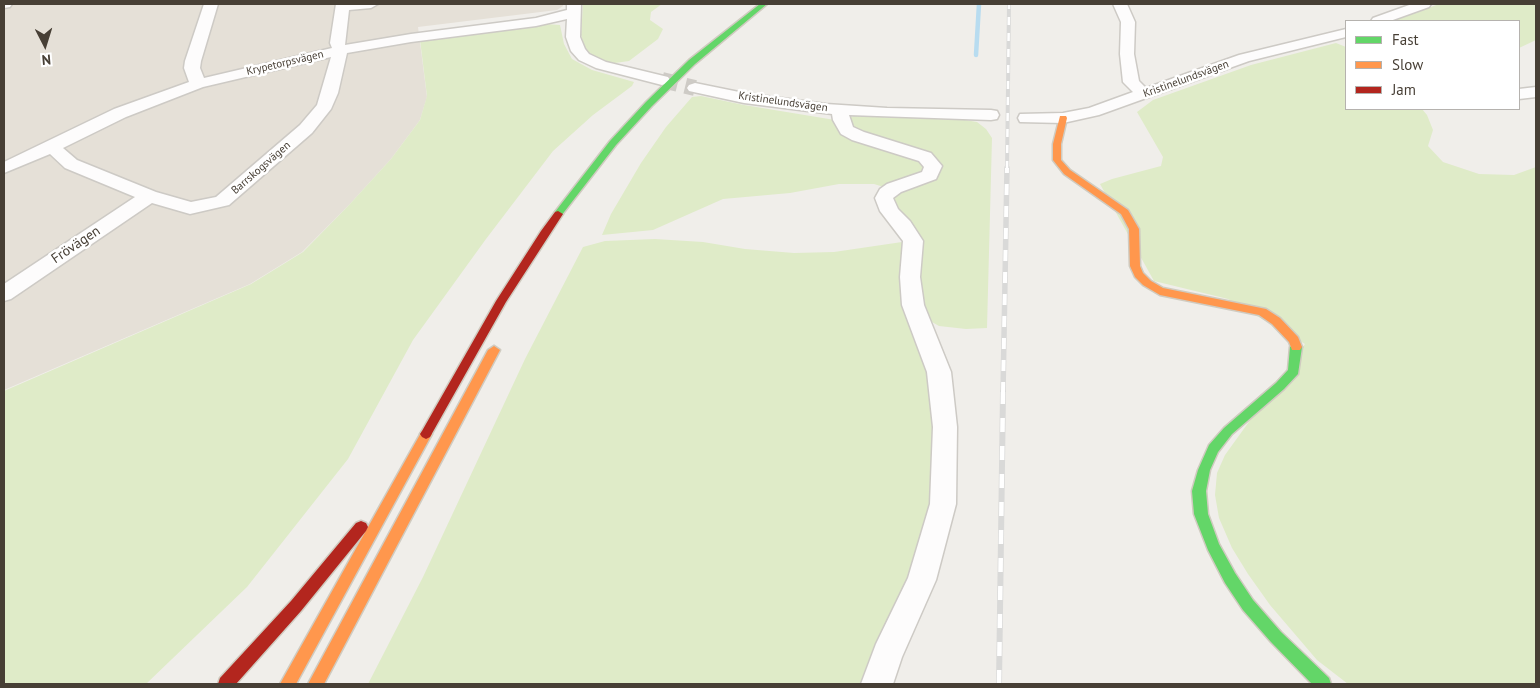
<!DOCTYPE html>
<html>
<head>
<meta charset="utf-8">
<style>
	body { margin:0 }
	#map { position:relative; width:1540px; height:688px; overflow:hidden; background:#f0eeea; font-family:"PT Sans",sans-serif }
	canvas { display:block }
	.frame { position:absolute; inset:0; border:5px solid #473f35; pointer-events:none }
	.legend { position:absolute; left:1345px; top:20px; width:175px; height:90px; box-sizing:border-box; background:#fff; border:1px solid #b5b2ae; margin:0; padding:6px 9px; list-style:none; font-size:15px; color:#473f35 }
	.legend li { display:flex; align-items:center; gap:10px; height:25px }
	.legend b { width:25px; border:1px solid #b5b2ae }
	.north { position:absolute; left:20px; top:20px; width:50px; height:50px; -webkit-text-stroke:4px #fff; paint-order:stroke; rotate:175deg; font-size:14px; font-weight:700; line-height:20px; text-align:center; color:#473f35 }
	.north::after { content:''; display:block; margin:auto; width:18px; height:22px; background:#473f35; clip-path:polygon(50% 0,100% 100%,50% 72%,0 100%) }
</style>
</head>
<body>
<div id="map">
<canvas width="1540" height="688"></canvas>
<div class="frame"></div>
<ul class="legend">
<li><b style="height:6px;background:#63d668"></b>Fast</li>
<li><b style="height:6px;background:#ff974d"></b>Slow</li>
<li><b style="height:6px;background:#b3261e"></b>Jam</li>
</ul>
<div class="north">N</div>
</div>
<script>
const g = document.querySelector('canvas').getContext('2d');
g.lineJoin = 'round';
function fill(path, color) { g.fillStyle = color; g.fill(path, 'evenodd'); }
const toPath = rows => new Path2D(rows.map(r => 'M' + r).join(''));
function stroke(path, color, width, dash) { g.strokeStyle = color; g.lineWidth = width; g.lineCap = dash ? 'butt' : 'round'; g.setLineDash(dash || []); g.stroke(path); }
function drawText(font, color, halo, rows, align = 'center') {
  g.font = font + ' "PT Sans",sans-serif'; g.lineWidth = 5; g.setLineDash([]); g.textBaseline = 'middle'; g.strokeStyle = halo; g.fillStyle = color; for (const [text, x, y, turn = 0] of rows) {
    g.save(); g.translate(x, y); g.rotate((+turn || 0) * Math.PI / 180); g.textAlign = isNaN(turn) ? turn : align; if (halo) g.strokeText(text, 0, 0); g.fillText(text, 0, 0); g.restore();
  }
}
fill(toPath([
	[4,4,563,4,563,6,557,10,418,27,427,97,420,120,391,159,349,205,302,252,250,284,4,390]
]), '#e5e0d7');
fill(toPath([
	[583,4,662,4,651,12,650,20,663,29,658,39,629,61,615,63,604,62,596,59,585,48,581,35],
	[1439,4,1536,4,1536,40,1519,48,1519,21,1393,21],
	[546,24,560,25,564,44,572,59,592,70,634,82,632,86,593,115,553,151,486,239,413,340,348,459,247,587,146,684,4,684,4,391,251,284,303,252,349,205,391,159,420,120,427,96,420,40],
	[1336,43,1346,47,1346,109,1422,109,1427,115,1433,130,1428,146,1443,162,1479,174,1514,175,1536,167,1536,684,1348,684,1317,660,1270,605,1248,574,1232,548,1219,518,1215,495,1217,473,1225,455,1305,344,1228,299,1154,281,1100,184,1112,179,1161,166,1163,157,1137,112,1153,100,1251,65],
	[701,96,744,105,835,120,921,159,928,170,887,188,874,184,839,184,790,193,723,199,653,230,602,235,611,214,641,163,666,127,692,97],
	[854,116,965,120,977,122,986,129,992,138,987,328,966,329,939,326,925,318,915,279,889,198,937,164,850,129,847,119],
	[655,239,703,242,745,249,794,253,834,252,902,242,904,249,901,294,904,308,926,363,936,424,932,500,924,539,867,684,368,684,423,577,525,359,583,247,605,241]
]), '#dfebc8');
stroke(toPath([
	[976,55,979,4]
]), '#b8dcf0', 4.5);
stroke(toPath([
	[662,80,695,88]
]), '#cecbc6', 16, [16, 8]);
const street = toPath([
	[4,4,12,4,10,7,4,8,4,4],
	[204,4,218,4,201,61,200,68,204,78,332,48,330,43,336,4,378,4,371,8,349,10,345,45,411,34,536,18,567,10,567,4,581,4,580,37,585,49,589,54,606,62,668,77,670,80,668,83,662,85,596,68,579,60,571,51,566,37,567,19,536,26,411,42,347,53,338,93,331,109,312,133,229,205,190,214,152,203,11,299,4,301,4,284,135,197,65,168,50,154,4,173,4,162,114,109,189,82,184,68,185,61,204,4],
	[331,57,317,105,300,125,216,197,191,202,156,192,77,160,63,148,126,117,203,87,331,57],
	[1113,4,1127,4,1135,22,1134,54,1139,81,1146,88,1239,55,1346,29,1346,37,1249,61,1099,115,1063,123,1020,122,1018,118,1020,114,1063,113,1089,108,1133,92,1123,82,1120,54,1121,22,1113,4],
	[1412,4,1431,4,1429,7,1390,21,1371,21,1373,18,1412,4],
	[695,83,744,93,826,104,887,108,991,110,997,111,999,115,997,119,991,120,849,115,853,127,864,132,931,153,942,166,936,179,901,192,893,198,898,209,910,221,923,241,920,277,924,305,951,372,957,427,956,504,936,580,902,657,893,684,861,684,876,644,908,578,930,504,933,427,927,372,902,305,900,277,903,241,880,211,875,198,880,189,887,184,922,172,924,167,919,161,852,140,841,134,833,120,832,114,744,103,689,91,687,88,689,85,695,83],
	[1536,87,1536,97,1519,99,1519,89,1536,87]
]);
const fast = toPath([
	[760,4,767,4,695,64,652,106,616,145,561,216,555,216,555,212,610,141,646,102,689,60,760,4],
	[1296,343,1302,347,1298,374,1284,389,1232,434,1218,452,1210,470,1206,491,1208,514,1219,544,1235,573,1253,600,1281,632,1329,678,1331,684,1312,684,1271,642,1243,610,1225,583,1208,550,1194,514,1192,491,1198,470,1209,445,1224,428,1276,383,1288,370,1290,347,1296,343]
]);
const slow = toPath([
	[1060,116,1066,116,1067,118,1061,144,1061,160,1070,170,1128,210,1139,229,1140,266,1143,273,1151,281,1163,288,1266,309,1280,318,1298,337,1302,347,1300,350,1292,350,1289,342,1272,324,1259,315,1160,295,1143,285,1135,277,1130,266,1129,229,1121,214,1064,174,1053,160,1053,144,1060,116],
	[494,346,500,350,324,684,308,684,488,350,494,346],
	[426,429,430,431,432,434,296,684,280,684,422,431,426,429]
]);
const jam = toPath([
	[558,211,563,214,506,302,430,437,426,439,422,437,420,434,422,431,496,301,541,231,555,212,558,211],
	[361,521,366,523,368,527,366,531,301,611,236,684,218,684,220,678,291,601,356,523,361,521]
]);
stroke(street, '#cdcac5', 3);
stroke(fast, '#d0cbc0', 3);
stroke(slow, '#d0cbc0', 3);
stroke(jam, '#d0cbc0', 3);
fill(street, '#fdfcfc');
fill(fast, '#63d668');
fill(slow, '#ff974d');
fill(jam, '#b3261e');
const railFar2 = toPath([
	[1007,169,1009,4]
]);
const railFar1 = toPath([
	[1003,393,1007,168]
]);
const rail = toPath([
	[999,684,1003,392]
]);
stroke(railFar2, '#d9d9d8', 4);
stroke(railFar1, '#d9d9d8', 5.5);
stroke(rail, '#d9d9d8', 6);
stroke(railFar2, '#fff', 2.5, [8]);
stroke(railFar1, '#fff', 4, [11]);
stroke(rail, '#fff', 4.5, [14]);
drawText('11px', '#473f35', '#fff', [
	["Krypetorpsvägen",285,63,-13],
	["Kristinelundsvägen",1186,79,-20],
	["Kristinelundsvägen",783,102,8],
	["Barrskogsvägen",261,168,-41]
]);
drawText('14px', '#473f35', '#fff', [
	["Frövägen",76,245,-34]
]);
</script>
</body>
</html>
